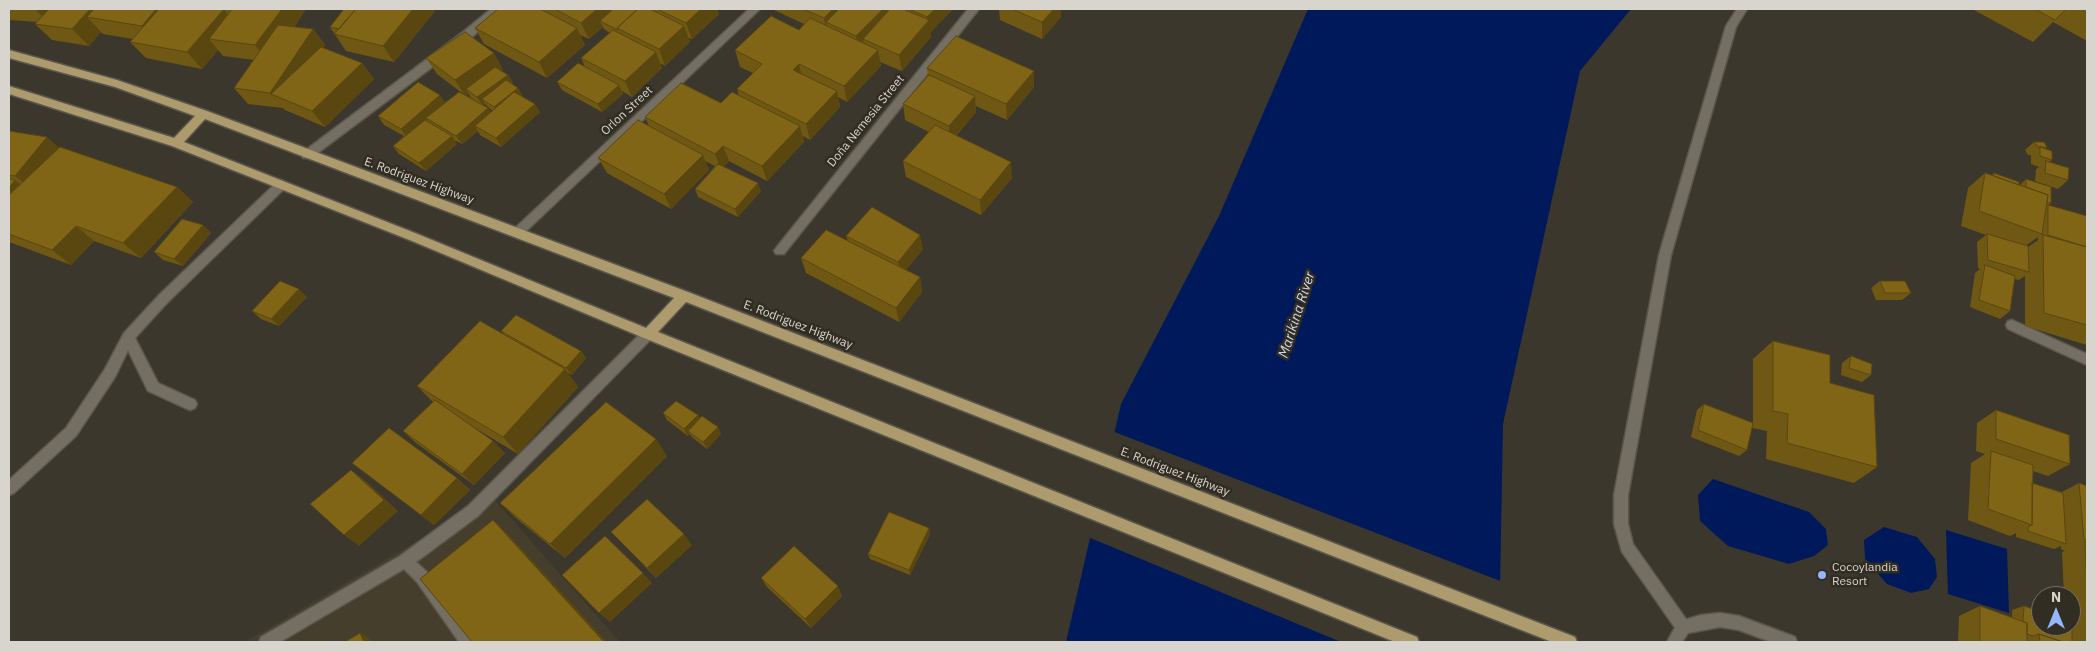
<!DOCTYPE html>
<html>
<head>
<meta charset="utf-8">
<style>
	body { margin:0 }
	#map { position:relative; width:2096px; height:651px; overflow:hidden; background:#3c372c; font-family:"IBM Plex Sans",sans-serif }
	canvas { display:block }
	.frame { position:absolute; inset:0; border:10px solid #d8d5ce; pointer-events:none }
	.north { position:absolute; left:2031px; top:586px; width:50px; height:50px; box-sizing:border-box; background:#322d22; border:1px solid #747067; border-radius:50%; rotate:0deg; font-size:14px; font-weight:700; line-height:20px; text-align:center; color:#d8d5ce }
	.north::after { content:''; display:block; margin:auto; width:18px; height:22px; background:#92b7fd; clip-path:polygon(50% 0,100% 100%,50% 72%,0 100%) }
</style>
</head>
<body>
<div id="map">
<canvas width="2096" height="651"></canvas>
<div class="frame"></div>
<div class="north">N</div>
</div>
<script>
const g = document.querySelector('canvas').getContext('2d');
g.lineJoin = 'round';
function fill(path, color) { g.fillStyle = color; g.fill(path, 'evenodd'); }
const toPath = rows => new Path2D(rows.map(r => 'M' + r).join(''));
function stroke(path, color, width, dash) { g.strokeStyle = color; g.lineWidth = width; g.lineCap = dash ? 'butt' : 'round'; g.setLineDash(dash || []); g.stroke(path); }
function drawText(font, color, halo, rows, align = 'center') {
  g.font = font + ' "IBM Plex Sans",sans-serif'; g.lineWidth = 5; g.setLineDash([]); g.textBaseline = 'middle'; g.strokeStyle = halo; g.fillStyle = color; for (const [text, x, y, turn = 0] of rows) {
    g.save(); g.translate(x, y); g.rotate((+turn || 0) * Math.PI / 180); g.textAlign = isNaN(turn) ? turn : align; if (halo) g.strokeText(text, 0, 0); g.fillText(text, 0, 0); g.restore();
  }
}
fill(toPath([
	[492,497,620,642,245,642]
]), '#463e2c');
fill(toPath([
	[1308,9,1631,9,1580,71,1503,424,1499,642,1066,642,1121,404,1219,216],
	[1713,479,1809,512,1826,529,1828,545,1814,556,1789,564,1728,546,1700,521,1698,495],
	[1884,527,1917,537,1935,559,1937,577,1929,589,1911,593,1887,584,1865,559,1864,540],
	[1946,530,2007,549,2009,613,1948,594]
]), '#00195b');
fill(toPath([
	[1112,431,1503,582,1502,642,1341,642,1088,537]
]), '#3c372c');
const service = toPath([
	[281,180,285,182,287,185,285,188,167,303,135,338,158,383,195,400,197,404,195,408,190,410,185,408,148,391,128,350,115,377,76,436,14,493,9,495,9,480,66,428,105,369,124,333,159,295,277,182,281,180],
	[648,329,652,330,654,334,652,338,478,516,416,562,427,572,475,642,459,642,417,582,404,569,280,642,259,642,261,637,400,556,468,506,644,330,648,329]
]);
const minor = toPath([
	[491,9,503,9,471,38,311,158,303,158,301,155,303,152,463,32,491,9],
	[749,9,760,9,521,236,513,236,511,233,513,230,749,9],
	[968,9,979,9,784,254,776,254,774,251,776,248,968,9],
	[1737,9,1747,9,1736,27,1671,255,1628,495,1628,524,1633,544,1688,622,1690,627,1688,632,1683,634,1678,632,1622,552,1614,524,1614,495,1659,255,1726,26,1737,9],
	[2012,320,2087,354,2087,365,2008,329,2006,325,2008,321,2012,320]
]);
const tertiary = toPath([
	[1720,613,1739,616,1790,635,1795,637,1797,642,1771,642,1739,630,1720,627,1688,633,1682,642,1667,642,1678,622,1701,615,1720,613]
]);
const primary = toPath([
	[9,50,117,80,207,111,688,292,1570,635,1575,637,1577,642,1552,642,686,302,658,332,1412,635,1417,637,1419,642,1395,642,644,338,412,241,172,146,9,94,9,86,174,138,195,116,115,87,9,58,9,50],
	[205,119,674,298,646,328,420,235,184,142,205,119]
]);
stroke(service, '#59564c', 3);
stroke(minor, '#59564c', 3);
stroke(tertiary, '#59564c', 3);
stroke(primary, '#59564c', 3);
fill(service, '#756f63');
fill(minor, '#756f63');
fill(tertiary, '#756f63');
fill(primary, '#ad9a6d');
fill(toPath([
	[9,9,306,9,294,27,313,29,325,45,323,48,362,63,374,79,325,127,285,110,283,108,248,104,234,88,254,60,223,56,218,50,202,69,146,58,130,42,133,39,103,34,101,32,89,46,52,40,35,24,37,22,10,20,9,18],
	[498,9,717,9,719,14,692,39,689,38,690,42,665,66,660,63,662,68,632,97,622,91,623,94,602,112,562,90,557,82,585,67,581,58,610,33,604,29,603,27,589,39,580,35,585,45,547,78,484,44,475,28],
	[772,9,953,9,931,32,931,37,902,71,880,62,881,66,847,102,838,97,840,107,810,140,803,136,804,142,767,181,729,161,723,167,761,191,738,217,698,197,695,189,715,166,705,161,709,170,671,209,607,173,598,158,649,126,645,117,721,103,739,96,737,89,753,73,740,67,735,50,799,30,804,24],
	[999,9,1061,9,1061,17,1042,39,1000,20],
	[1972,9,2087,9,2087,41,2053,22,2033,42],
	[435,11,394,62,346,51,330,27],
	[494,53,503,70,501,71,508,75,513,83,512,84,518,88,523,97,540,112,501,147,480,135,478,131,462,144,454,140,457,144,426,171,399,154,393,146,404,136,384,125,378,116,445,102,462,93,437,74,426,58],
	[468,93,471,98,477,102,466,95],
	[485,104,488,107,493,111,491,112,483,105],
	[927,68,1034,87,1007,120,976,106,976,112,956,136,1012,178,981,215,906,177,903,161,929,132,905,120,903,104,928,75],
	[9,131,177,187,193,202,141,258,94,241,71,265,9,242],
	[2034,142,2047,147,2045,149,2052,160,2049,162,2068,180,2058,189,2035,181,2036,169,2039,167,2031,164,2031,155,2028,155,2025,150],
	[1985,173,1992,175,1994,173,2020,185,2026,179,2051,203,2049,205,2087,216,2087,345,2025,326,2025,276,2019,280,2014,279,2010,311,2000,319,1970,307,1975,273,1980,269,1978,268,1977,242,1986,235,1961,226,1968,188],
	[2038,237,2038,240,2028,247,2027,245],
	[203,225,211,233,183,266,163,260,154,252],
	[846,236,923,249,906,270,920,277,922,292,899,322,806,273,801,258,848,241],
	[1880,281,1911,293,1902,300,1876,300,1871,288],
	[307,297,279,326,261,319,252,311],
	[501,331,581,351,586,358,572,375,567,372,578,387,518,454,470,425,505,453,474,485,416,443,403,431,433,402,417,386,504,334],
	[1773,341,1830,383,1877,467,1854,483,1766,459,1767,431,1752,428,1753,423,1747,450,1739,456,1691,437,1697,410,1704,404,1753,423,1753,359],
	[1851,356,1871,375,1862,382,1841,375,1842,363],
	[1996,410,2070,464,2048,476,2033,471,2032,483,2062,492,2079,483,2087,486,2087,642,1958,642,1959,616,1980,606,2012,618,2012,610,2024,606,2071,626,2071,596,2064,596,2062,552,2065,551,2061,549,2061,546,2054,549,2016,537,2016,533,2010,536,1968,520,1971,463,1985,454,1976,451,1977,423],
	[663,413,698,415,700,419,721,434,707,449,692,437,690,434,688,436,667,420],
	[667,456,565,558,516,518,500,503],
	[352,463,457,478,470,490,434,525],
	[929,528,930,534,910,575,870,559,868,554],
	[611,532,692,545,656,578],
	[761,578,842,596,811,628,767,587]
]), '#6f5714');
fill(toPath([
	[35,9,63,9,50,24],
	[90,9,120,9,87,17,101,32,89,46,72,29],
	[156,9,182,9,157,42,142,26],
	[224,9,237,26,209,39,218,50,202,69,187,52],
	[282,9,306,9,269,62,255,45],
	[413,9,433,9,435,11,394,62,383,46],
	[597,9,624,9,600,21,603,27,589,39,581,23],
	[701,9,717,9,719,14,692,39,686,23],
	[833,9,842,9,826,22,829,34,827,35,824,18],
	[883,9,890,9,891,20,863,39,864,48,859,53,856,36],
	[935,9,953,9,931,32,931,37,902,71,899,55,928,22,927,17],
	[1054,9,1061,9,1061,17,1042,39,1042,22],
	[684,26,690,42,665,66,659,49],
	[577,28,585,45,547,78,539,62],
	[313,29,325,45,288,101,271,94,283,109,270,93],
	[878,50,881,66,847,102,844,86],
	[656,52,662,68,632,97,625,81],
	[494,53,503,70,470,92,466,89,468,93,465,96,455,80],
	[362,63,374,79,325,127,312,111],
	[799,64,803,81,793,70],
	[1034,71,1034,87,1007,120,1006,104],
	[508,75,513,83,487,102,482,99,485,104,483,106,477,97],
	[619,85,623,94,602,112,598,104],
	[518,88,523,97,500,115,494,107],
	[837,91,840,107,810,140,806,124],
	[440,95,446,104,426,118,427,120,407,138,401,129],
	[975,96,976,112,950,142,949,126],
	[535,104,540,112,501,147,496,138],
	[488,108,494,117,475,126,478,131,462,144,456,136],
	[800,126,804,142,767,181,762,166],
	[452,136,457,144,426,171,419,163],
	[47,137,65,153,34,191,15,176],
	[723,146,729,161,721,169,715,154],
	[703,155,709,170,671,209,664,194],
	[1011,162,1012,178,981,215,980,200],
	[15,180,34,195,9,222,9,188],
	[758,183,761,191,738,217,735,209],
	[177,187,193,202,141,258,123,243],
	[203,225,211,233,183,266,174,259],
	[76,226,94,241,71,265,52,250],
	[920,235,923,249,901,276,898,262],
	[920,277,922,292,899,322,896,308],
	[299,289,307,297,279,326,271,319],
	[581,351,586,358,572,375,566,368],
	[565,369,578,387,518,454,503,437],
	[698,415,701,422,688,431,690,434,688,436,684,429],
	[718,427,721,434,707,449,703,442],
	[656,439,667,456,565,558,550,544],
	[493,441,505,453,474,485,462,474],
	[351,470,366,481,398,511,359,546,344,535],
	[457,478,470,490,434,525,421,515],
	[493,520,509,535,607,642,604,642],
	[929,528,930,534,910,575,909,570],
	[684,534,692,545,656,578,647,568],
	[643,573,652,583,610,622,599,613],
	[838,586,842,596,811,628,805,619],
	[360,633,369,638,371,642,364,642]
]), '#5a4710');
const building = toPath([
	[49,9,90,9,72,29,35,24,49,9],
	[94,9,156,9,142,26,87,17,94,9],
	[159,9,224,9,187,52,130,42,159,9],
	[232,9,282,9,255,45,209,39,232,9],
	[344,9,356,9,339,29,330,27,344,9],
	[356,9,413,9,383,46,334,34,356,9],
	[498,9,540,9,577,28,539,62,475,28,498,9],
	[555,9,597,9,581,23,555,9],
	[613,9,638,9,617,28,618,30,600,21,613,9],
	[638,9,650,9,684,26,659,49,617,28,638,9],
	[657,9,701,9,686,23,657,9],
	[803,9,833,9,824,18,803,9],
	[839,9,883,9,856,36,826,22,839,9],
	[890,9,903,9,929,20,899,55,863,39,890,9],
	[909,9,935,9,927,17,909,9],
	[1012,9,1054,9,1042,22,1012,9],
	[2035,9,2066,9,2055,20,2035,9],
	[771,16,799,30,810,18,878,50,844,86,799,64,793,70,837,91,806,124,737,89,762,64,735,50,771,16],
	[278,25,313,29,270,93,234,88,278,25],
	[613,30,656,52,625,81,581,58,613,30],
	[465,32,494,53,455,80,426,58,465,32],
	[956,36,1034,71,1006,104,927,68,956,36],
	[321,47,362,63,312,111,271,94,321,47],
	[578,63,619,85,598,104,557,82,578,63],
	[495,67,508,75,477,97,466,89,495,67],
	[929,75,975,96,949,126,903,104,929,75],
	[506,80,518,88,494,107,482,99,506,80],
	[418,82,440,95,401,129,378,116,418,82],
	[681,83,721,103,732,92,800,126,762,166,723,146,715,154,645,117,681,83],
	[459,92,488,108,456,136,426,118,459,92],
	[514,92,535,104,496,138,475,126,514,92],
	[425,120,452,136,419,163,393,146,425,120],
	[638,120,703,155,664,194,598,158,638,120],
	[935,125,1011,162,980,200,903,161,935,125],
	[9,131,47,137,15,176,9,175,9,131],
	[2034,142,2044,142,2047,147,2038,147,2034,142],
	[60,147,177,187,123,243,76,226,52,250,9,234,9,195,60,147],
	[2040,147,2052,151,2052,160,2040,156,2040,147],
	[2046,161,2069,168,2068,180,2045,173,2046,161],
	[718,164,758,183,735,209,695,189,718,164],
	[1985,173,2048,195,2042,234,1979,211,1985,173],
	[1994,173,2019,182,2019,185,1994,176,1994,173],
	[9,179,15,180,9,188,9,179],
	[2026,179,2051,187,2051,203,2047,202,2048,195,2026,187,2026,179],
	[2048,205,2087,216,2087,247,2048,235,2048,205],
	[872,207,920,235,898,262,846,236,872,207],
	[182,219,203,225,174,259,154,252,182,219],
	[826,230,920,277,896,308,801,258,826,230],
	[1987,234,2028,246,2029,272,1988,260,1987,234],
	[2043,235,2087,247,2087,325,2044,313,2043,235],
	[1985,265,2015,276,2010,311,1979,300,1985,265],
	[280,281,299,289,271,319,252,311,280,281],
	[1880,281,1905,281,1911,293,1885,293,1880,281],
	[516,315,581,351,566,368,501,331,516,315],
	[480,321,565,369,503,437,417,386,480,321],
	[1773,341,1830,355,1830,383,1874,395,1877,467,1787,443,1788,414,1773,411,1773,341],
	[1851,356,1872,364,1871,375,1849,368,1851,356],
	[435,400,493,441,462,474,403,431,435,400],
	[676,401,698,415,684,429,663,413,676,401],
	[606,402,656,439,550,544,500,503,606,402],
	[1704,404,1753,423,1747,450,1698,430,1704,404],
	[1996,410,2069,435,2070,464,1996,439,1996,410],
	[702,416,718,427,703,442,688,431,702,416],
	[389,428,457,478,421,515,352,463,389,428],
	[1991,451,2033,465,2032,525,1988,509,1991,451],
	[351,470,384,500,344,535,310,504,351,470],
	[2032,483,2063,493,2066,544,2028,531,2028,527,2032,525,2032,483],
	[2079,483,2087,486,2087,540,2084,539,2079,483],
	[647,499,684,534,647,568,611,532,647,499],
	[889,512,929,528,909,570,868,554,889,512],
	[493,520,604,642,472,642,420,579,493,520],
	[605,536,643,573,599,613,562,575,605,536],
	[2085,542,2087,543,2087,588,2085,542],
	[794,546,838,586,805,619,761,578,794,546],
	[1980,606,2027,623,2027,642,1980,642,1980,606],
	[2024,606,2041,612,2041,626,2071,626,2071,624,2072,624,2072,642,2063,642,2039,634,2033,636,2027,634,2027,623,2023,622,2024,606],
	[360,633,364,642,345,642,360,633],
	[2039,634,2063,642,2040,642,2039,634]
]);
fill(building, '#816517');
stroke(building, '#5a4710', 1);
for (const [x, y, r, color] of [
	[1822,575,5,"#92b7fd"]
]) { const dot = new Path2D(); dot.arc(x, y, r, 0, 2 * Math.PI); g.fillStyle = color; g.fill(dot); stroke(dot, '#322d22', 2); }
drawText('12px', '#d8d5ce', '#322d22', [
	["Orlon Street",627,111,-43],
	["Doña Nemesia Street",866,121,-51],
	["E. Rodriguez Highway",419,181,20],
	["E. Rodriguez Highway",798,325,21],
	["E. Rodriguez Highway",1175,472,21]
]);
drawText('12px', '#d8d5ce', '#322d22', [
	["Cocoylandia",1832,568],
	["Resort",1832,582]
], 'left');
drawText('italic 14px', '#ccd7ec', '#322d22', [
	["Marikina River",1297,315,-72]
]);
</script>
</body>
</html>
